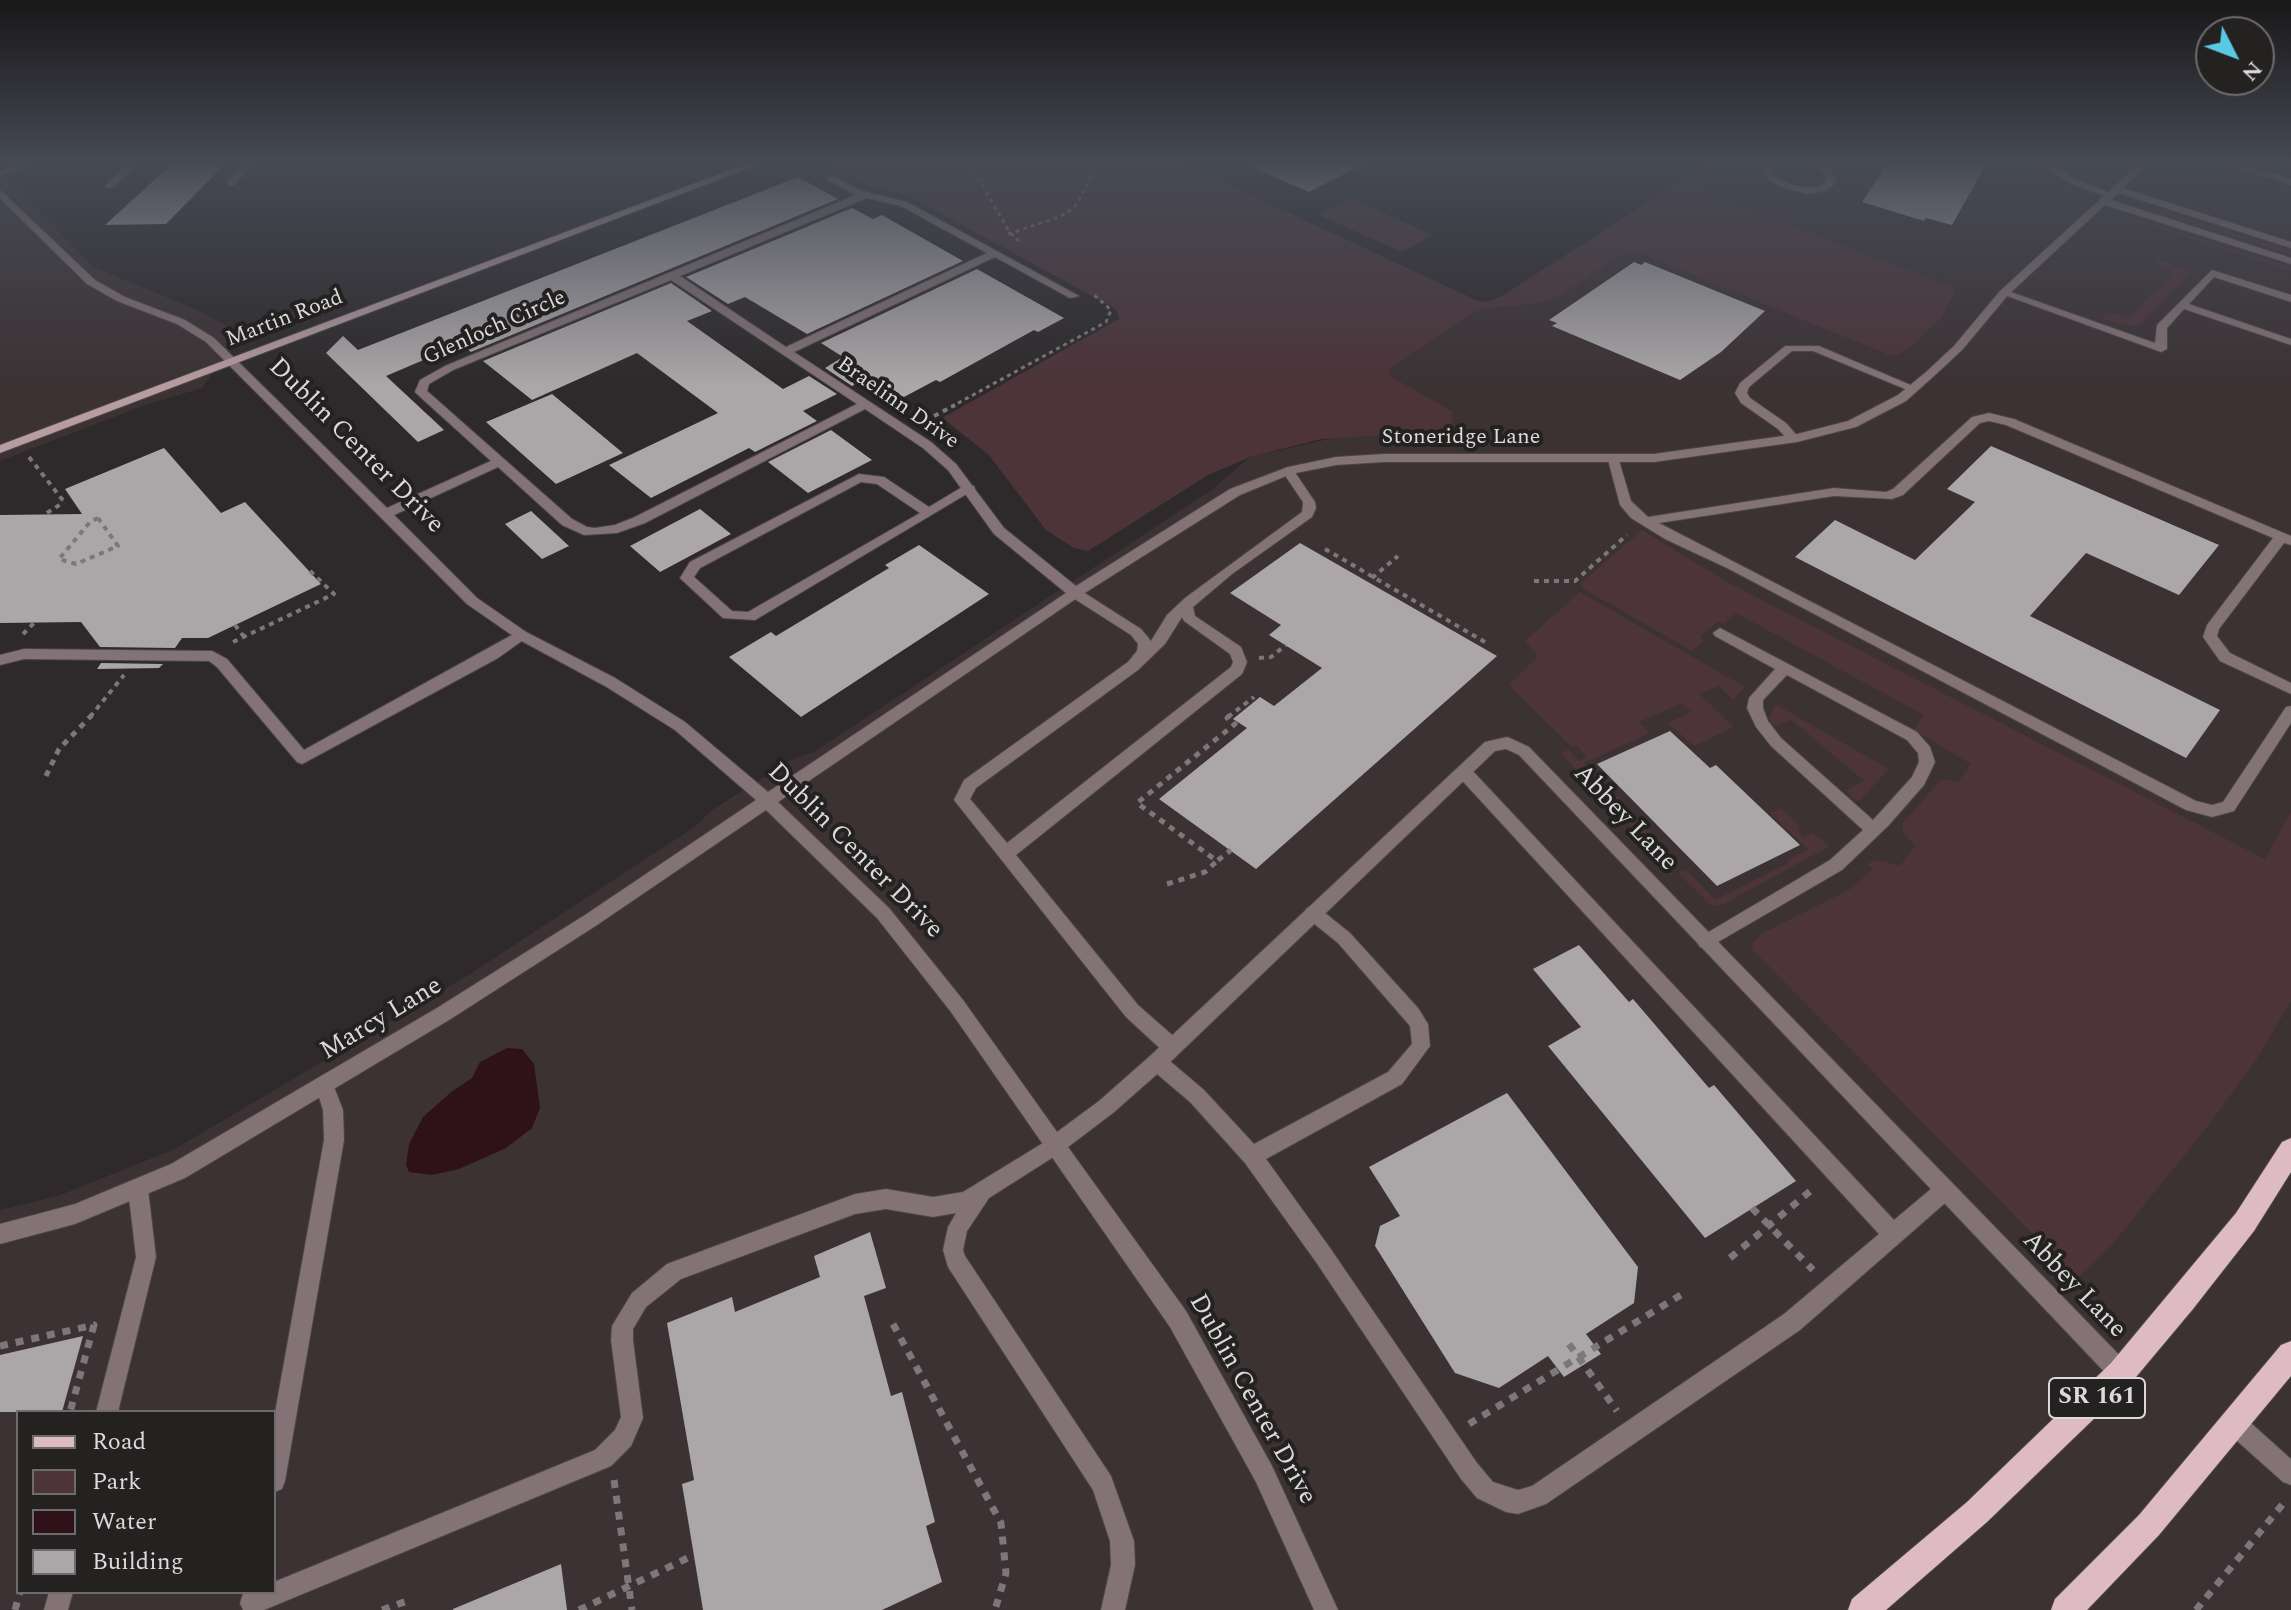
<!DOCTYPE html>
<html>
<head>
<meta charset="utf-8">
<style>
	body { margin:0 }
	#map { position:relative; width:2291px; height:1610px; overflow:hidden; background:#2e2a2b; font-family:Spectral,serif }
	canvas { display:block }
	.legend { position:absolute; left:16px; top:1410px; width:260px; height:184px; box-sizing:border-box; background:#242121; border:2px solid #6d6b6b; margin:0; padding:10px 14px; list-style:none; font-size:24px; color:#dbd9d9 }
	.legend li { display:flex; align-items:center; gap:16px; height:40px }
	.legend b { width:40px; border:2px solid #6d6b6b }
	.north { position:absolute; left:2195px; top:16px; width:80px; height:80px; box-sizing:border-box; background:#242121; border:2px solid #6d6b6b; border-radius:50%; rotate:132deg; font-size:22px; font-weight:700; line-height:32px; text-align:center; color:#dbd9d9 }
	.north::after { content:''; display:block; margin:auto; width:28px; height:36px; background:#58c9e3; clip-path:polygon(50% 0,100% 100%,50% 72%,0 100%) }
</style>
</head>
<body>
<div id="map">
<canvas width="2291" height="1610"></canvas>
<ul class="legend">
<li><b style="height:10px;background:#debbc2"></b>Road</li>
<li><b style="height:22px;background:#4c3439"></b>Park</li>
<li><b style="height:22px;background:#2e1119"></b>Water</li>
<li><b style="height:22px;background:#aba7a8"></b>Building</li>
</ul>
<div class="north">N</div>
</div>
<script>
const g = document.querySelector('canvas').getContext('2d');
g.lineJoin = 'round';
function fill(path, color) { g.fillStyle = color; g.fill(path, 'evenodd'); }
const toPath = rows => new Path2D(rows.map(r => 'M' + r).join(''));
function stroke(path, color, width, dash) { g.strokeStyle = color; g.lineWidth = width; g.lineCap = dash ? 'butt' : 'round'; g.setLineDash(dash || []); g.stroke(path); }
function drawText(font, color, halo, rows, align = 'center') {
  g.font = font + ' Spectral,serif'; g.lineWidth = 8; g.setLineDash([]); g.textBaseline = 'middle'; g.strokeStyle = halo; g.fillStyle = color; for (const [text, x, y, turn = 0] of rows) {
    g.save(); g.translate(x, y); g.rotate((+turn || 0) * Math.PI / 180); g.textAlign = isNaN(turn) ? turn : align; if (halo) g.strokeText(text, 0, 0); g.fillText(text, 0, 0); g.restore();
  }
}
fill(toPath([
	[1712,161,2291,161,2291,1610,0,1610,0,1210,58,1196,175,1149,467,976,696,826,712,810,793,759,814,752,1213,489,1250,457,1452,411,1391,377,1388,370,1472,314,1483,309,1532,304,1561,296,1621,255,1638,253,1886,354,1953,286,1708,195,1695,185,1693,173],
	[18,1412,274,1412,274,1592,18,1592],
	[0,172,94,267,204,313,239,334,202,388,148,404,0,461]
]), '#3c3234');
fill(toPath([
	[820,161,1177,161,1476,300,1487,302,1502,296,1693,173,1695,185,1708,195,1953,286,1956,291,1940,319,1918,340,1898,355,1886,354,1638,253,1621,255,1561,296,1532,304,1483,309,1472,314,1388,370,1392,377,1452,411,1453,422,1433,432,1321,439,1250,457,1208,475,1088,551,1074,548,1046,530,988,454,942,418,1119,319,1116,309,909,196,870,187],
	[1350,198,1433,235,1402,252,1319,215],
	[2154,209,2291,250,2291,255,2171,217],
	[2127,216,2291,267,2291,271,2129,219],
	[2158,260,2187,269,2190,273,2141,324,2130,326,2104,320,2102,318,2108,312,2129,318,2173,272,2158,266,2155,262],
	[1642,530,1727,582,2265,859,2291,812,2291,1001,2258,1057,2208,1126,2114,1242,2077,1279,1752,949,1753,942,1763,933,1852,888,1873,869,1867,864,1876,860,1900,866,1915,846,1903,832,1902,824,1939,782,1945,779,1958,782,1971,764,1914,730,1924,715,1736,613,1724,624,1717,622,1701,636,1703,641,1692,651,1584,589,1580,584],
	[1580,592,1745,687,1733,700,1719,686,1699,694,1734,727,1694,746,1668,723,1691,712,1682,703,1639,722,1650,733,1584,763,1651,832,1642,837,1560,753,1568,750,1579,761,1587,757,1576,745,1571,746,1509,685,1538,656,1525,641],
	[1775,704,1889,769,1859,801,1851,798,1846,790,1864,781,1792,720,1773,726,1769,718],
	[1781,808,1801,827,1797,830,1804,837,1812,833,1830,846,1724,904,1712,906,1678,873,1686,870,1715,900,1788,863,1786,861,1808,849,1770,813]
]), '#4c3439');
fill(toPath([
	[507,1048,522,1049,534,1064,540,1108,532,1128,506,1148,459,1169,432,1175,409,1172,406,1165,409,1144,423,1117,450,1093,472,1078,480,1062]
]), '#2e1119');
fill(toPath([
	[175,161,228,161,166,224,105,225],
	[1238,161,1370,161,1309,192],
	[1889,161,1964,161,1985,166,1952,225,1926,218,1924,221,1862,202],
	[798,177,838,199,471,352,461,344,386,376,444,430,418,442,326,353,343,336,358,350],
	[852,208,873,219,882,215,963,261,807,334,745,297,728,304,686,277],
	[1634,262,1641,265,1645,262,1765,311,1721,352,1680,380,1552,326,1557,323,1549,320],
	[977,269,1064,318,1038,332,1034,330,940,382,936,380,904,397,868,378,852,386,825,368,843,357,821,343],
	[671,283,712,311,687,321,783,389,809,376,837,394,803,411,817,421,755,452,749,448,651,498,609,465,718,413,637,353,532,400,483,361],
	[552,394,623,453,556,484,486,422],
	[831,430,872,460,808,493,768,462],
	[1991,446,2219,545,2179,595,2086,553,2030,616,2220,710,2186,758,1795,557,1835,520,1915,560,1975,502,1947,489],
	[164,448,221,513,245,502,321,584,208,638,182,638,175,648,100,647,81,622,0,623,0,515,82,514,65,489],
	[700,509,731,534,660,572,630,546],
	[531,511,569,546,542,559,505,524],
	[1300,543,1497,656,1256,869,1159,799,1247,728,1233,719,1260,697,1274,706,1322,668,1269,635,1281,625,1230,593],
	[919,545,989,594,801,717,729,657,771,632,776,636,889,568,885,565],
	[101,663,163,664,159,668,97,669],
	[1670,731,1710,768,1716,765,1800,845,1717,886,1597,764],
	[1579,945,1629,1002,1633,999,1709,1088,1714,1085,1796,1181,1705,1238,1548,1046,1581,1027,1533,969],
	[1507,1093,1638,1267,1634,1303,1586,1334,1601,1354,1564,1377,1548,1356,1499,1388,1455,1373,1375,1246,1380,1226,1400,1216,1369,1167],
	[870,1232,886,1288,864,1296,891,1396,902,1392,935,1522,926,1526,942,1582,882,1610,703,1610,682,1484,694,1480,667,1323,732,1297,735,1312,820,1277,814,1256],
	[83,1336,62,1412,0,1412,0,1355],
	[561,1564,567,1610,453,1610,453,1609]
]), '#aba7a8');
const lane = toPath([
	[131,161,142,161,112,188,106,188,106,184,131,161],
	[246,161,256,161,234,185,228,185,228,181,246,161],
	[1773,161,1785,161,1771,170,1775,176,1790,184,1808,188,1820,186,1827,181,1825,174,1810,161,1821,161,1832,171,1837,182,1826,191,1808,194,1784,188,1769,180,1760,169,1773,161],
	[2037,161,2048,161,2075,179,2115,195,2107,197,2069,183,2037,161],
	[2214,161,2229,161,2291,179,2291,185,2214,161],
	[2212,270,2291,295,2291,302,2214,277,2189,304,2291,339,2291,345,2184,309,2167,328,2167,349,2161,352,1999,293,2008,291,2155,343,2157,325,2212,270],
	[1785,346,1819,346,1920,389,1910,391,1813,351,1792,351,1749,387,1747,393,1750,398,1786,423,1800,439,1798,442,1790,442,1778,429,1741,403,1735,393,1740,383,1785,346],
	[1989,413,2014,419,2291,536,2291,545,2284,543,2219,629,2217,636,2230,653,2291,683,2291,694,2220,661,2203,637,2207,625,2273,538,2006,425,1989,421,1980,423,1903,495,1892,499,1834,496,1659,523,2196,801,2212,805,2223,802,2286,707,2291,706,2291,723,2234,811,2212,817,2186,810,1729,569,1665,539,1631,518,1620,505,1608,460,1610,457,1618,457,1631,501,1648,517,1834,488,1886,492,1893,489,1972,417,1989,413],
	[1288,467,1292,468,1315,502,1316,508,1312,517,1232,574,1193,607,1195,616,1241,647,1247,662,1242,674,1016,855,1138,1005,1179,1041,1181,1047,1179,1053,1172,1055,1165,1053,1126,1017,954,800,964,780,1128,662,1137,651,1138,644,1131,635,1070,596,1068,593,1070,590,1080,590,1141,629,1151,641,1167,615,1185,598,1302,512,1303,502,1282,471,1288,467],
	[1182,617,1184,621,1230,654,1233,662,1231,667,1007,843,970,799,976,788,1138,670,1165,644,1182,617],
	[859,474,884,477,929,507,964,486,974,486,975,489,755,620,723,618,680,578,690,562,859,474],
	[861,482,877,484,920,513,748,612,732,611,694,577,700,568,861,482],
	[1720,628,1917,732,1930,747,1935,762,1924,785,1888,826,1842,870,1706,949,1700,947,1697,942,1700,937,1830,860,1863,830,1771,746,1756,727,1747,708,1749,698,1775,669,1715,636,1713,633,1720,628],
	[1787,675,1907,740,1918,753,1919,762,1912,777,1873,820,1781,738,1768,721,1763,708,1763,700,1787,675],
	[521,630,526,632,528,635,526,638,498,658,302,764,297,762,217,667,209,661,24,659,0,665,0,655,24,649,212,651,227,659,304,750,521,630],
	[1463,765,1469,767,1894,1220,1938,1183,1945,1180,1952,1183,1955,1190,1952,1197,1800,1330,1546,1504,1518,1514,1506,1512,1477,1498,1461,1479,1316,1262,1245,1163,1190,1102,1150,1068,1148,1062,1150,1056,1157,1054,1164,1056,1204,1090,1254,1144,1388,1072,1412,1044,1410,1026,1338,943,1307,918,1304,913,1307,908,1313,906,1319,908,1350,933,1418,1008,1428,1024,1430,1046,1402,1084,1266,1159,1330,1248,1477,1463,1493,1482,1518,1490,1532,1486,1784,1314,1879,1234,1457,775,1455,771,1463,765],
	[324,1076,331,1079,343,1110,344,1140,285,1481,282,1489,274,1492,274,1418,324,1140,323,1110,315,1085,317,1079,324,1076],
	[1056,1135,1063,1137,1066,1144,1063,1151,989,1198,967,1231,963,1250,965,1256,1111,1476,1134,1541,1135,1565,1125,1610,1101,1610,1111,1565,1110,1541,1093,1490,948,1267,943,1250,948,1227,956,1213,933,1217,886,1209,855,1214,681,1279,646,1307,633,1329,633,1340,643,1418,631,1446,611,1466,264,1610,243,1610,240,1603,243,1594,274,1592,274,1582,595,1450,615,1430,621,1417,611,1340,612,1326,632,1293,667,1264,855,1194,886,1189,933,1197,963,1192,1056,1135],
	[138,1179,145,1182,148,1189,156,1257,118,1412,96,1412,136,1257,128,1189,131,1182,138,1179],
	[49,1592,73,1592,68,1610,44,1610,49,1592]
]);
const street = toPath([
	[29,161,44,161,0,176,0,170,29,161],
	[2142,161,2152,161,2123,188,2291,242,2291,248,2118,193,2111,200,2291,258,2291,264,2105,205,2008,295,1962,350,1934,376,1906,401,1856,427,1797,442,1654,462,1384,462,1336,465,1291,474,1240,495,1080,596,778,802,889,908,963,1000,1057,1132,1099,1101,1150,1056,1485,742,1507,737,1512,739,1529,747,2129,1365,2132,1373,2129,1381,2121,1384,2113,1381,1519,755,1506,749,1495,751,1164,1068,1113,1113,1068,1147,1186,1311,1272,1466,1338,1610,1314,1610,1256,1482,1170,1327,951,1012,877,918,766,810,597,925,449,1020,185,1178,75,1224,0,1244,0,1224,75,1204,171,1164,437,1008,585,915,756,800,675,730,605,686,516,638,467,604,206,342,177,324,117,301,87,284,0,198,0,190,95,280,125,297,185,320,214,338,387,508,491,461,417,394,415,392,420,380,445,366,856,195,827,180,827,176,833,176,862,191,907,202,1079,296,1070,298,995,257,794,352,931,442,956,464,1004,528,1076,586,1230,489,1288,467,1336,457,1384,454,1654,454,1797,434,1848,421,1898,395,1926,372,1954,346,2000,291,2142,161],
	[867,198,901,206,987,253,786,347,680,276,867,198],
	[671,280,857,404,635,517,615,525,595,528,587,527,572,519,427,391,429,384,453,370,671,280],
	[865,409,923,448,948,470,994,534,1066,593,768,792,685,722,615,678,526,632,477,598,394,515,498,467,562,525,584,535,617,533,645,523,865,409],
	[2235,1413,2243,1416,2291,1459,2291,1485,2283,1482,2227,1432,2224,1424,2227,1416,2235,1413]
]);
const secondary = toPath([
	[754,161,768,161,0,453,0,445,754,161]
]);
const primary = toPath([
	[2291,1138,2291,1172,2254,1231,2193,1309,2131,1383,1987,1522,1886,1610,1848,1610,1852,1599,1967,1502,2111,1363,2236,1213,2282,1142,2291,1138],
	[2291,1341,2291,1376,2159,1535,2087,1610,2051,1610,2055,1599,2139,1515,2281,1345,2291,1341]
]);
stroke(lane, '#4a4647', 2);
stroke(street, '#4a4647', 2);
stroke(secondary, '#4a4647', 2);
stroke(primary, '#4a4647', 2);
stroke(toPath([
	[961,161,979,180,1010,233,1019,241],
	[1008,234,1059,217,1074,208,1090,181,1092,161],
	[951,407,1106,322,1111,310,1094,295]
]), '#7c7879', 3, [4, 4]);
stroke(toPath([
	[934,416,955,405],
	[29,457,65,503],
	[47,513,64,502],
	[98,518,118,546,76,564,59,559,90,522,98,518],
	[1325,549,1485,642],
	[1372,578,1398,556],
	[1534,581,1575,581,1627,535],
	[235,625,245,638],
	[23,634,34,623],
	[233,642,334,594,307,568],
	[1259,658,1271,657,1286,645],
	[90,717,124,675],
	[1228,717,1254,697]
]), '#7c7879', 4, [5, 5]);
stroke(toPath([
	[1230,715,1227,718,1235,724,1137,803,1217,861,1231,850],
	[46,776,59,749,92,715],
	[1167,884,1205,872,1217,861]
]), '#7c7879', 5, [6, 6]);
stroke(toPath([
	[1752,1208,1813,1270],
	[1730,1258,1815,1187],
	[893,1324,1001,1523,1006,1573,995,1610],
	[1569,1344,1617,1411],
	[0,1346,94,1325,70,1412],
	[1469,1424,1684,1293],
	[614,1480,632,1610],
	[15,1610,20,1592],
	[382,1610,407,1601],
	[579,1610,694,1555],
	[2196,1610,2287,1499]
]), '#7c7879', 7, [8, 8]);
fill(lane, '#847376');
fill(street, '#847376');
fill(secondary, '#b79ca1');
fill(primary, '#debbc2');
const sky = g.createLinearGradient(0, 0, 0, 386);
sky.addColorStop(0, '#191718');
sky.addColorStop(0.42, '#464a55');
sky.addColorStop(1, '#464a5500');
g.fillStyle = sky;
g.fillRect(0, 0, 2291, 386);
drawText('22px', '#dbd9d9', '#242121', [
	["Martin Road",285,320,-21],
	["Glenloch Circle",495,329,-24],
	["Braelinn Drive",897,404,35],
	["Stoneridge Lane",1461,439]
]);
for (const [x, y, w] of [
	[2097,1398,96]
]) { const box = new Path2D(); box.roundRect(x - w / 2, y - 20, w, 40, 6); g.fillStyle = '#242121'; g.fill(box); stroke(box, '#dbd9d9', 2); }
drawText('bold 24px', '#dbd9d9', null, [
	["SR 161",2097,1398]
]);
drawText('26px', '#dbd9d9', '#242121', [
	["Dublin Center Drive",355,447,45],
	["Abbey Lane",1624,819,46],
	["Dublin Center Drive",854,852,45],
	["Marcy Lane",382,1020,-31],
	["Abbey Lane",2073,1286,46],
	["Dublin Center Drive",1251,1400,61]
]);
</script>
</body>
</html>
